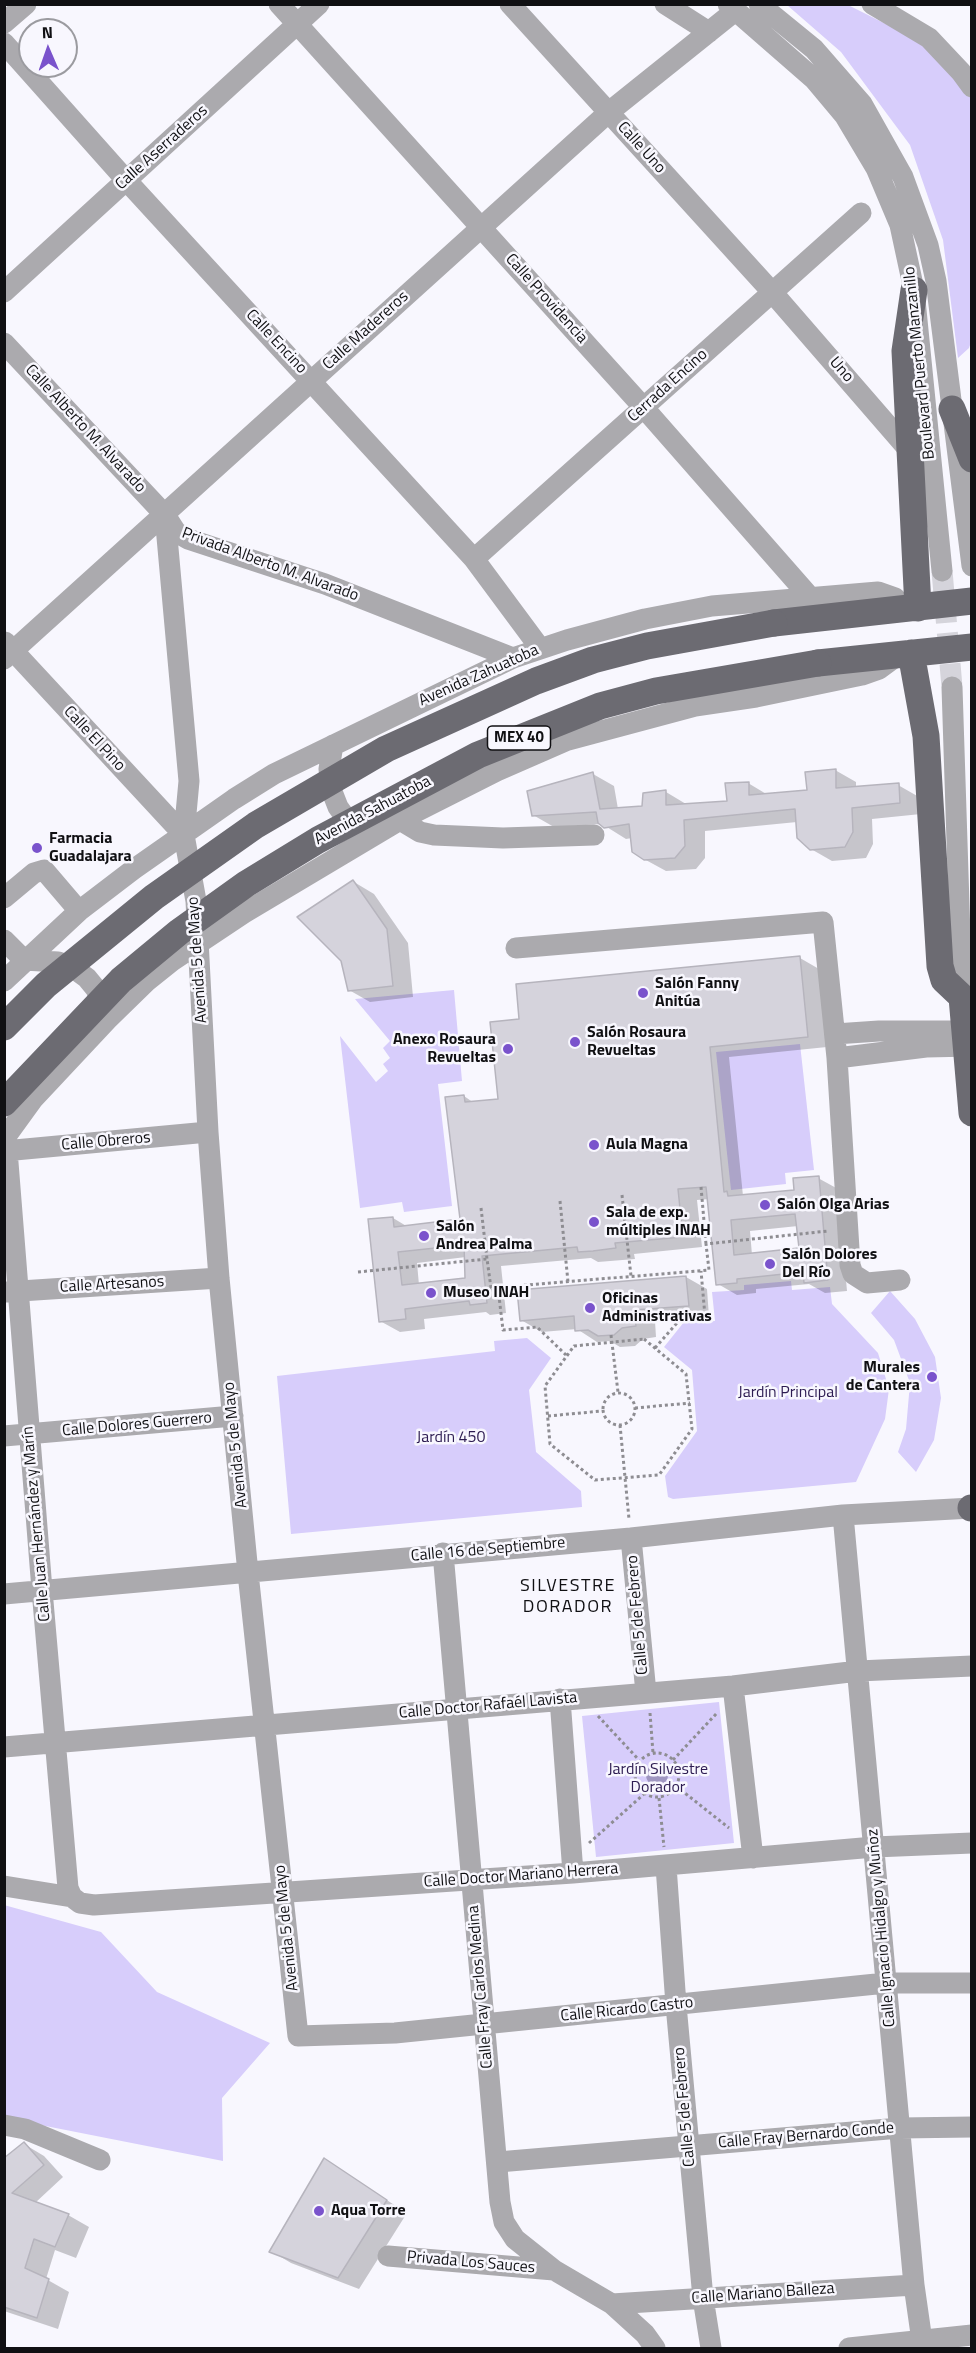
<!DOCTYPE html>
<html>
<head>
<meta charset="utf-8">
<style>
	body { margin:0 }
	#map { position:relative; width:976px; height:2353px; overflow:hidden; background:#f8f7fe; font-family:"Titillium Web",sans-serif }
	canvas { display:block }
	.frame { position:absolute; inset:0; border:6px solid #101013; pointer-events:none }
	.north { position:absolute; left:18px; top:18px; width:60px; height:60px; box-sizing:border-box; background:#f8f7fe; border:2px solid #9b9ba0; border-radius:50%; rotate:358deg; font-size:16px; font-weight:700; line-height:24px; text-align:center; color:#101013 }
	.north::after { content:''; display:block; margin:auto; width:21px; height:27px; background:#7a53cc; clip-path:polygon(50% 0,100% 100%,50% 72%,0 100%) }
</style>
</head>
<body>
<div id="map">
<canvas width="976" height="2353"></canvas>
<div class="frame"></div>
<div class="north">N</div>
</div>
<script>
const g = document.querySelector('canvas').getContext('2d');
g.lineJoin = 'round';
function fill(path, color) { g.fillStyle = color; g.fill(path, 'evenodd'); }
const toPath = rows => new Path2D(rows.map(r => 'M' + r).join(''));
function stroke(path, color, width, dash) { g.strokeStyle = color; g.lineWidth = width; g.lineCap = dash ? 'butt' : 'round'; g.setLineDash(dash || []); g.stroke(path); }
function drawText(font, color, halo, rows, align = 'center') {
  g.font = font + ' "Titillium Web",sans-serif'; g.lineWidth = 5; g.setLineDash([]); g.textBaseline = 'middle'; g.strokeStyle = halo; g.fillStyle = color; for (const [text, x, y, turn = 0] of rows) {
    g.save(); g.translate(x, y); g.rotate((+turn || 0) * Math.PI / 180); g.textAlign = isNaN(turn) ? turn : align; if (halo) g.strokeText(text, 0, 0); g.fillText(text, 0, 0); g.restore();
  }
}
fill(toPath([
	[787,5,848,5,916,39,972,96,972,339,969,348,958,358,943,240,910,145,841,52],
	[454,990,462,1081,438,1084,452,1206,404,1212,402,1202,360,1208,340,1036,376,1082,388,1071,383,1064,390,1058,383,1048,390,1041,355,999],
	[800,1044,814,1170,785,1173,786,1184,731,1190,716,1052],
	[791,1281,792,1290,830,1287,832,1304,878,1353,889,1389,885,1419,856,1482,673,1499,668,1497,665,1476,697,1431,692,1370,664,1347,684,1322,715,1321,712,1292,744,1290,744,1285],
	[890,1291,915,1319,935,1357,941,1398,934,1440,916,1472,898,1452,906,1429,910,1383,894,1340,871,1313],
	[527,1338,551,1358,529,1390,536,1452,581,1491,582,1507,291,1534,277,1376,495,1351,494,1341],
	[719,1702,734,1843,596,1857,582,1716],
	[4,1905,101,1932,157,1992,270,2043,222,2098,223,2161,5,2118]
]), '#d7cdfb');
fill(toPath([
	'646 1775a11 11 0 1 1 22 0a11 11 0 1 1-22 0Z'
]), '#9f96c1');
fill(toPath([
	[835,770,856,782,856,788,898,785,919,797,921,814,872,819,873,844,866,858,832,861,811,849,797,822,705,831,705,858,696,869,666,871,644,859,632,838,626,839,602,824,554,827,533,815,593,774,614,786,618,809,644,807,666,792,686,804,728,802,748,783,768,795,808,791],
	[354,882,374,894,408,943,413,997,370,1002,349,990],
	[800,958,819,969,827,1047,729,1057,743,1196,795,1191,818,1178,838,1189,847,1291,825,1293,809,1284,756,1289,756,1293,737,1295,718,1284,709,1199,697,1200,702,1247,634,1254,635,1259,598,1262,591,1258,501,1266,506,1313,490,1315,486,1312,424,1319,425,1329,400,1332,380,1321,393,1218,408,1227,461,1221,464,1096,474,1103,499,1100,521,1021],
	[798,1226,801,1250,752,1255,750,1231],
	[466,1257,467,1279,419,1285,417,1263],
	[686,1277,707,1289,709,1317,655,1321,656,1337,643,1339,635,1346,620,1347,610,1341,597,1342,577,1329,542,1332,521,1320],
	[24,2144,44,2156,63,2177,35,2203,68,2215,89,2227,76,2258,55,2250,46,2279,69,2292,58,2329,4,2311,4,2159],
	[324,2160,407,2213,359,2289,291,2263,271,2251]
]), '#0003');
const building = toPath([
	[836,769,836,788,899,783,900,803,852,808,853,832,845,847,810,850,797,838,795,809,684,820,685,846,675,858,644,860,632,852,629,824,604,828,598,823,596,812,532,816,527,791,593,772,600,809,642,806,643,793,666,790,666,805,727,801,725,783,749,782,749,795,807,790,805,772,836,769],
	[353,880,387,929,393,986,348,991,341,961,297,917,353,880],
	[800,956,808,1037,710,1047,724,1192,727,1191,728,1196,794,1190,793,1178,819,1176,828,1280,804,1283,803,1272,737,1279,737,1283,716,1285,706,1187,678,1189,683,1237,615,1243,616,1248,593,1251,578,1252,577,1247,482,1256,487,1303,470,1305,469,1301,405,1309,406,1319,379,1322,368,1219,393,1217,394,1227,460,1219,445,1097,464,1095,465,1102,498,1099,490,1022,519,1019,516,984,800,956],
	[795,1214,799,1248,734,1255,731,1220,795,1214],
	[464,1245,465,1278,402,1285,398,1252,464,1245],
	[686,1276,689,1306,634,1310,636,1326,622,1328,614,1335,598,1336,588,1330,575,1331,574,1316,520,1321,517,1290,686,1276],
	[24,2142,44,2165,12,2193,69,2214,55,2247,34,2239,25,2268,49,2279,37,2318,4,2307,4,2158,24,2142],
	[324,2158,387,2200,338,2278,269,2252,324,2158]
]);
fill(building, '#d5d3dc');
stroke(building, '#b6b4bd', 1.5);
stroke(toPath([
	[942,571,952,687]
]), '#d5d4db', 21, [21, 10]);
stroke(toPath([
	[701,1187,706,1244],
	[622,1195,631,1276],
	[560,1201,568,1282],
	[481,1208,487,1259],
	[358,1272,487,1259,491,1288,709,1270,706,1244,828,1231],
	[498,1288,503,1330,537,1327,566,1355],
	[611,1335,618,1392],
	[644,1339,686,1374,692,1429,659,1475,595,1480,550,1444,545,1386,574,1346,644,1339],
	[655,1348,683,1316,705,1316,701,1271],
	'603 1409a16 16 0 1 1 32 0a16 16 0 1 1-32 0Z',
	[635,1408,690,1403],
	[548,1416,602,1411],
	[620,1425,629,1519],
	[650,1713,653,1753],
	[598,1716,639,1760],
	'635 1775a22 22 0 1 1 44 0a22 22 0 1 1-44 0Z',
	[673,1760,717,1713],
	[676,1786,729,1828],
	[659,1798,664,1847],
	[589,1843,644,1794]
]), '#8e8d92', 3, [3, 3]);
stroke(toPath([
	[279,4,644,408,809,596],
	[510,4,772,292,909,450],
	[665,4,709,32],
	[728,4,814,79,845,116,876,168,900,225,914,290,942,571],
	[759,4,814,49,862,104,903,177,928,245,936,281,972,566],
	[872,4,929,38,961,72,972,87],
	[4,23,26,4],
	[4,43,126,180,474,559,540,648],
	[4,292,319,4],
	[4,343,165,515,176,532,188,539,325,584,513,658],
	[165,515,189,781,184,835,196,901,208,1132,219,1278,248,1573,298,2036,395,2033,886,1983,972,1983],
	[474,559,861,213],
	[5,642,184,835],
	[4,659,609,112,735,11],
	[952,687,962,997],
	[333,745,329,769,331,789,338,807,358,835],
	[400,820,420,832,434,835,503,838,594,835],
	[4,898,34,873,44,870,79,911],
	[4,940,24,960,58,962,72,967,87,978,96,989,105,1013],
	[516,948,823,922,837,1058,850,1265,853,1274,867,1283,900,1280],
	[4,981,79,911,134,869,234,799,274,774,513,658,567,640,645,619,712,606,878,592,895,598,906,609],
	[835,1034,879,1031,972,1031],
	[837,1058,926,1047,972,1046],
	[4,1139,33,1099,107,1020,147,981,172,961,244,913,400,820,497,771,568,740,695,706,756,697,862,675,879,669,898,655],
	[7,1150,42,1590,68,1888,72,1897],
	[4,1151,208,1132],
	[5,1292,219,1278],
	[4,1436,233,1416],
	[843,1515,914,2285,922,2341],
	[631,1538,646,1693],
	[443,1553,500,2202,504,2222,515,2239,554,2270,612,2304,645,2334,655,2348],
	[4,1594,631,1538,843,1515,972,1508],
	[733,1686,753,1858],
	[560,1699,573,1873],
	[4,1747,733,1686,858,1671,972,1666],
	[666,1866,676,2005,703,2298,711,2348],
	[4,1886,72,1897,80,1903,94,1905,573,1873,874,1847,972,1843],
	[4,2125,25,2129,100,2160],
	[498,2162,900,2128,972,2127],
	[388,2256,554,2270],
	[612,2304,914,2285],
	[849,2348,972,2335]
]), '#abaaae', 21);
stroke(toPath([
	[914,290,905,351,918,608],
	[952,409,972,459],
	[774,623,972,601],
	[911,653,926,736,940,966,944,980,962,997,972,1113],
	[818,663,972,647],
	[971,1508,972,1508]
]), '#6c6b72', 27);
stroke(toPath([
	[4,1027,46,985,154,897,256,825,386,749,536,681,593,660,647,646,774,623],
	[4,1103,121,980,179,932,246,884,318,840,478,755,600,706,656,691,818,663]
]), '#6c6b72', 27);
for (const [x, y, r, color] of [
	[37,848,6,"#7a53cc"],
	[643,993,6,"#7a53cc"],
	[575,1042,6,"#7a53cc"],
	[508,1049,6,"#7a53cc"],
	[594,1145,6,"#7a53cc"],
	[765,1205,6,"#7a53cc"],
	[594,1222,6,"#7a53cc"],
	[424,1236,6,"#7a53cc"],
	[770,1264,6,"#7a53cc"],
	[431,1293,6,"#7a53cc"],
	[590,1308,6,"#7a53cc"],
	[932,1377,6,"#7a53cc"],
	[319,2211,6,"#7a53cc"]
]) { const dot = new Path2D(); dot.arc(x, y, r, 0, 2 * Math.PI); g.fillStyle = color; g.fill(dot); stroke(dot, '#f8f7fe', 2); }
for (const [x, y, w] of [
	[519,738,63]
]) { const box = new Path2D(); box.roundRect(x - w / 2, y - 12, w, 24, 4.5); g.fillStyle = '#f8f7fe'; g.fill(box); stroke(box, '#101013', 1.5); }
drawText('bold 15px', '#101013', null, [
	["MEX 40",519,738]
]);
drawText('16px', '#101013', '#f8f7fe', [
	["Calle Aserraderos",162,148,-42],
	["Calle Uno",641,148,48],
	["Calle Providencia",546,299,48],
	["Calle Madereros",366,331,-42],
	["Calle Encino",276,342,47],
	["Boulevard Puerto Manzanillo",920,363,-96],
	["Uno",841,370,49],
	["Cerrada Encino",668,386,-42],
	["Calle Alberto M. Alvarado",85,429,47],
	["Privada Alberto M. Alvarado",270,565,20],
	["Avenida Zahuatoba",479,676,-24],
	["Calle El Pino",94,739,47],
	["Avenida Sahuatoba",373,811,-28],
	["Avenida 5 de Mayo",198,960,-94],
	["Calle Obreros",106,1142,-5],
	["Calle Artesanos",112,1285,-3],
	["Calle Dolores Guerrero",137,1425,-5],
	["Avenida 5 de Mayo",236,1445,-96],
	["Calle Juan Hernández y Marín",37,1524,-95],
	["Calle 16 de Septiembre",488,1550,-5],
	["Calle 5 de Febrero",638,1615,-95],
	["Calle Doctor Rafaél Lavista",488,1706,-5],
	["Calle Doctor Mariano Herrera",521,1876,-4],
	["Avenida 5 de Mayo",287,1928,-96],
	["Calle Ignacio Hidalgo y Muñoz",882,1928,-95],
	["Calle Fray Carlos Medina",481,1987,-95],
	["Calle Ricardo Castro",627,2010,-6],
	["Calle 5 de Febrero",685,2107,-95],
	["Calle Fray Bernardo Conde",806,2136,-5],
	["Privada Los Sauces",471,2263,5],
	["Calle Mariano Balleza",763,2294,-4]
]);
drawText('bold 16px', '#101013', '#f8f7fe', [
	["Farmacia",49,839],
	["Guadalajara",49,857],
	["Salón Fanny",655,984],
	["Anitúa",655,1002],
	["Salón Rosaura",587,1033],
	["Revueltas",587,1051],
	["Anexo Rosaura",496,1040,"right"],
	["Revueltas",496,1058,"right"],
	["Aula Magna",606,1145],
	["Salón Olga Arias",777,1205],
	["Sala de exp.",606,1213],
	["múltiples INAH",606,1231],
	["Salón",436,1227],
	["Andrea Palma",436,1245],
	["Salón Dolores",782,1255],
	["Del Río",782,1273],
	["Museo INAH",443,1293],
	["Oficinas",602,1299],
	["Administrativas",602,1317],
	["Murales",920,1368,"right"],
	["de Cantera",920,1386,"right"],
	["Aqua Torre",331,2211]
], 'left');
drawText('16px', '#2d1c52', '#f8f7fe', [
	["Jardín Principal",788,1393],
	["Jardín 450",451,1438],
	["Jardín Silvestre",658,1770],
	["Dorador",658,1788]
]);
g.letterSpacing = '1.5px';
drawText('18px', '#101013', '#f8f7fe', [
	["SILVESTRE",568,1587],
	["DORADOR",568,1608]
]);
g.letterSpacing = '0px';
</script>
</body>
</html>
